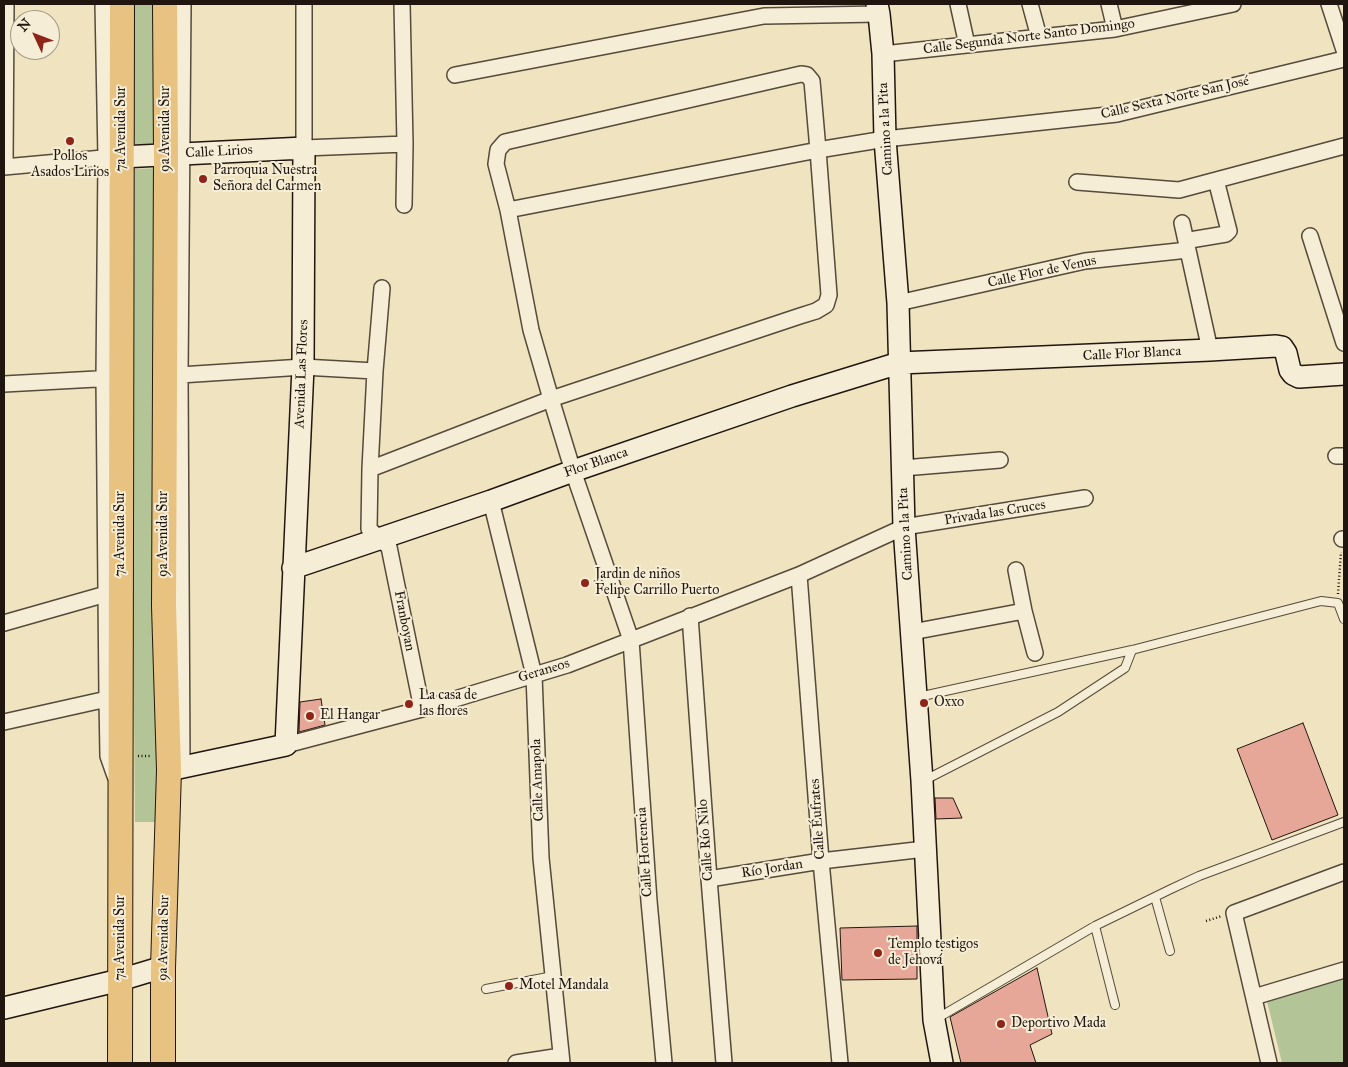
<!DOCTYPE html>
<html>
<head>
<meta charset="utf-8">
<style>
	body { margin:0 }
	#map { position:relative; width:1348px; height:1067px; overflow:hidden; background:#f0e4c0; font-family:"IM FELL Great Primer",serif }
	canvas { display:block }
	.frame { position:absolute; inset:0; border:5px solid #21160f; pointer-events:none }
	.north { position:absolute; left:10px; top:10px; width:50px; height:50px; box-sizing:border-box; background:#f5edd6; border:1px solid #a09786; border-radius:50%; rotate:313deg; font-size:14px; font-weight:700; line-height:20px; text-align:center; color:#21160f }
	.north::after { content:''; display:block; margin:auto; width:18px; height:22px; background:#8f2418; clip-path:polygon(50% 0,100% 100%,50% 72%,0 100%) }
</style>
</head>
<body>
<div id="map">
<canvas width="1348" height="1067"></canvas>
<div class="frame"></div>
<div class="north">N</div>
</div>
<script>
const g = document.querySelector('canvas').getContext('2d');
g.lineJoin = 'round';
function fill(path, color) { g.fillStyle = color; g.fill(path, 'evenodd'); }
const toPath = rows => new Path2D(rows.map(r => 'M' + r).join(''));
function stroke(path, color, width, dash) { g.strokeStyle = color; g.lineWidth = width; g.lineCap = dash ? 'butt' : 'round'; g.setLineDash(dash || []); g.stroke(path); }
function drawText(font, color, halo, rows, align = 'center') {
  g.font = font + ' "IM FELL Great Primer",serif'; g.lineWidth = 4; g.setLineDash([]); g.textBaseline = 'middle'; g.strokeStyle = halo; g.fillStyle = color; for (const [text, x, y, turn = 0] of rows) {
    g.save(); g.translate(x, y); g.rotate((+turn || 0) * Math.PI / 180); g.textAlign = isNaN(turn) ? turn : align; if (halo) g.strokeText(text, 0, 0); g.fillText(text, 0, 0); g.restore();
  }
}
fill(toPath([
	[133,4,158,4,158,144,133,144],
	[159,168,158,822,135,822,133,605,134,169],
	[1344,974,1344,1063,1282,1063,1266,997]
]), '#b3c597');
const building = toPath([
	[321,699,325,725,299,732,300,702,321,699],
	[1303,723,1338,815,1272,840,1237,749,1303,723],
	[935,798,953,798,962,818,936,819,935,798],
	[917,926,917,979,842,980,840,928,917,926],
	[1037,968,1052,1034,1030,1045,1036,1063,961,1063,950,1017,1037,968]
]);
fill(building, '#e6a798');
stroke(building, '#21160f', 1);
const lane = toPath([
	[918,697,1132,650,1321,601,1338,603,1344,619],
	[923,781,1058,712,1125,668,1132,650],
	[1155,897,1170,951],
	[1095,926,1115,1005],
	[486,989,553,976],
	[936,1019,1095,926,1171,889,1199,876,1344,822]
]);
const street = toPath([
	[103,4,106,158,104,378,107,699,108,756,115,776],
	[304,4,304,148,405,144],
	[402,4,405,144,404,205],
	[958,4,967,45],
	[1030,4,1039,37],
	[1109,4,1115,29],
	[1329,4,1344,50],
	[883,54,1115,29,1233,4],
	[455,75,764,16,879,14],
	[4,167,114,157],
	[5,167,6,4],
	[1077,182,1179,190,1344,146],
	[508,210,818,150,885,139,1117,114,1344,59],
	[1182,223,1210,350],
	[1310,236,1344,343],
	[1187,243,1190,240,1226,234,1229,231,1216,180],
	[382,288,375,371,370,469,369,529,389,547,422,709],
	[898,303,1085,261,1188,250],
	[180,375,303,367,375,371],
	[4,384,115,378],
	[1336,456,1344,456],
	[903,468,1000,460],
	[370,469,551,399,800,316,816,311,826,305,829,295,818,150,812,81,807,75,801,74,505,142,498,150,496,164,508,210,531,330,551,399,573,471,631,640,649,901,664,1063],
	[491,501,534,675,541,858,562,1063],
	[1342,539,1344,539],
	[1016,570,1024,611,1035,653],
	[799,575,821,861,840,1063],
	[690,616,709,879,724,1063],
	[4,623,106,594],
	[912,632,1024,611],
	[4,722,107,699],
	[286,745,422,709,567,665,799,575,904,527,1085,498],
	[182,767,180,375,183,4],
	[709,879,821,861,925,849],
	[1254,997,1344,970],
	[516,1063,561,1056],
	[1269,1063,1234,913,1344,872]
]);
const secondary = toPath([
	[877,4,879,14,883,54,885,139,898,303,904,527,922,781,934,1020,942,1063],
	[121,157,304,148,303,367,286,745,169,770],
	[293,568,491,501,573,471,792,396,899,363,1210,350,1276,346,1282,347,1286,353,1290,370,1293,374,1299,377,1344,374],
	[4,1008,120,980,163,967]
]);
const primary = toPath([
	[120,1063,122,4],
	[163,1063,163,968,169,770,164,606,166,155,165,4]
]);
stroke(lane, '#554a3b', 10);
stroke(street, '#554a3b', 18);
stroke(secondary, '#21160f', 24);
stroke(primary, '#21160f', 26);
stroke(toPath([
	[1338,594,1341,552],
	[138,756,150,756],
	[1206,921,1222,916]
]), '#21160f', 2.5, [1, 2.5]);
stroke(lane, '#f5edd6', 8);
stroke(street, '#f5edd6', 15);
stroke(secondary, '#f5edd6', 21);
stroke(primary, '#e8c280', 24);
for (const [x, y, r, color] of [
	[70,141,5,"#8f2418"],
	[203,179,5,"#8f2418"],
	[585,583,5,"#8f2418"],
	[924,703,5,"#8f2418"],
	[409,704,5,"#8f2418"],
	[310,716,5,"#8f2418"],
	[878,953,5,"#8f2418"],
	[509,986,5,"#8f2418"],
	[1001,1024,5,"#8f2418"]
]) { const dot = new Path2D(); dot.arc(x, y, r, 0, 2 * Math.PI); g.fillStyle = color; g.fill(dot); stroke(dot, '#f5edd6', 2); }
drawText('14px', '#21160f', '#f5edd6', [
	["Calle Segunda Norte Santo Domingo",1029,37,-7],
	["Calle Sexta Norte San José",1175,98,-13],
	["7a Avenida Sur",122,129,-90],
	["9a Avenida Sur",166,129,-90],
	["Camino a la Pita",886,129,-93],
	["Calle Lirios",219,152,-3],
	["Calle Flor de Venus",1042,272,-12],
	["Calle Flor Blanca",1132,354,-3],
	["Avenida Las Flores",302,374,-88],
	["Flor Blanca",596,463,-19],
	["Privada las Cruces",995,513,-9],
	["7a Avenida Sur",121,534,-90],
	["9a Avenida Sur",164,534,-90],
	["Camino a la Pita",906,534,-93],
	["Franboyan",404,621,79],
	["Geraneos",544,671,-17],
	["Calle Amapola",538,780,-92],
	["Calle Éufrates",818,819,-94],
	["Calle Río Nilo",706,840,-94],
	["Calle Hortencia",645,852,-94],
	["Río Jordan",772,869,-9],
	["7a Avenida Sur",121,938,-90],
	["9a Avenida Sur",164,938,-89]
]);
drawText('14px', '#21160f', '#f5edd6', [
	["Pollos",70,157,"center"],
	["Asados Lirios",70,173,"center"],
	["Parroquia Nuestra",213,171],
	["Señora del Carmen",213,187],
	["Jardin de niños",595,575],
	["Felipe Carrillo Puerto",595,591],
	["La casa de",419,696],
	["las flores",419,712],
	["Oxxo",934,703],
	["El Hangar",320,716],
	["Templo testigos",888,945],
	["de Jehová",888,961],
	["Motel Mandala",519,986],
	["Deportivo Mada",1011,1024]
], 'left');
</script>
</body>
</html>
